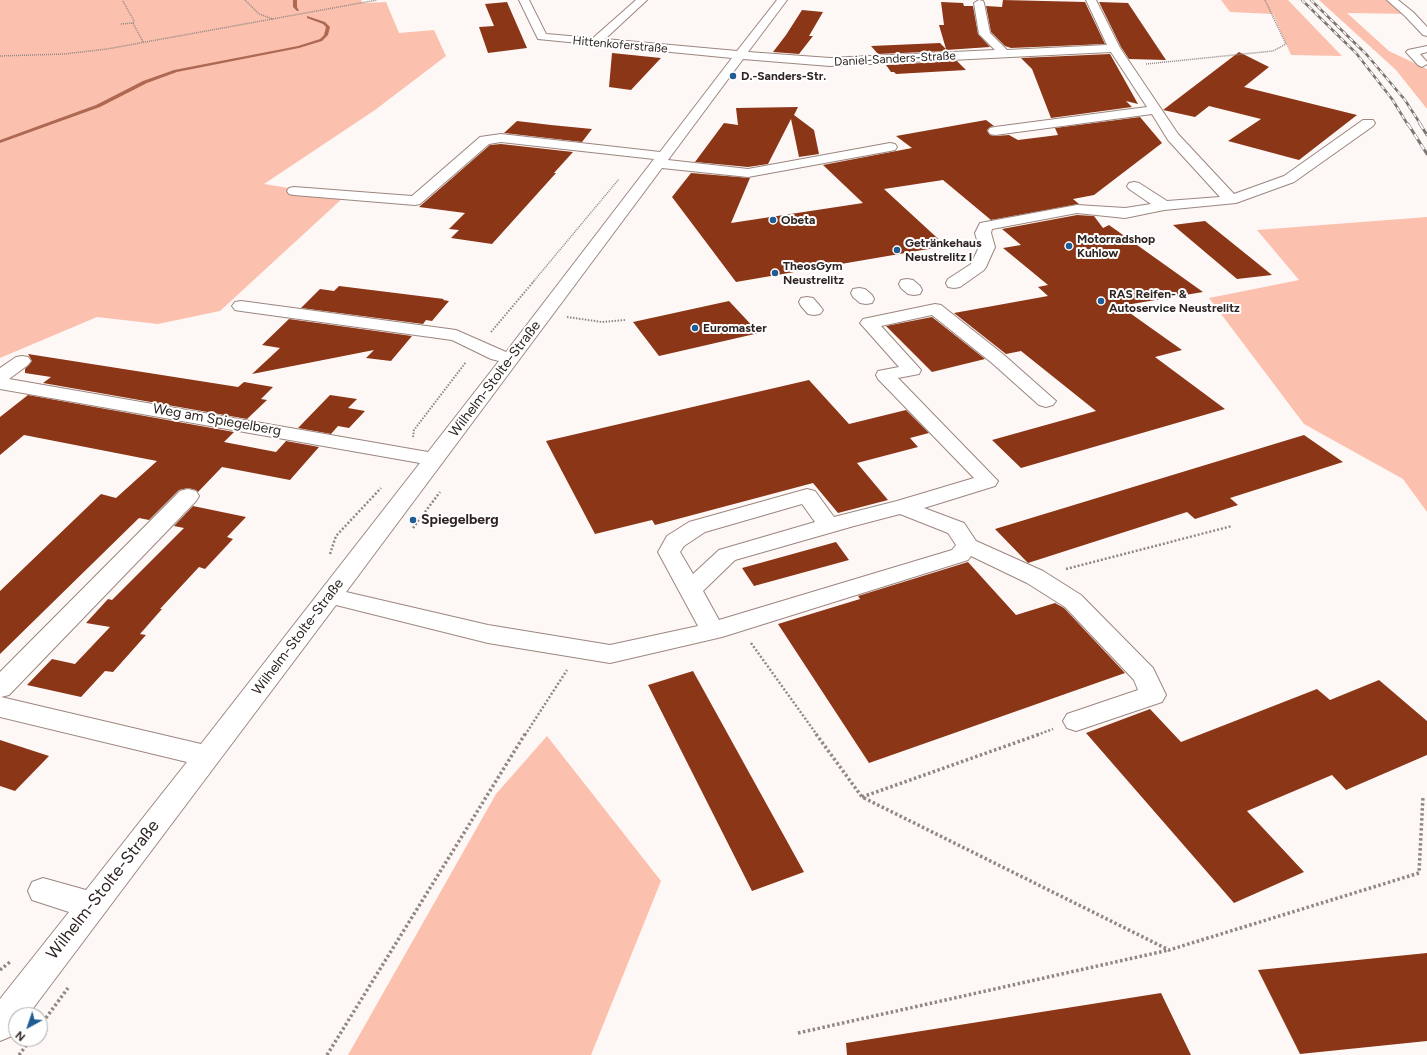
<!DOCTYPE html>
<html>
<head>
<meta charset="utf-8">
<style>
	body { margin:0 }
	#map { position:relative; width:1427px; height:1055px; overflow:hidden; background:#fdf8f6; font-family:Figtree,sans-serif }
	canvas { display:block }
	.north { position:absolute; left:8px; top:1007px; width:40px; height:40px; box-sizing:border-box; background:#fff; border:1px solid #aba8a7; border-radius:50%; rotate:220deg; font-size:11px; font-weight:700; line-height:16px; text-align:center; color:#2e2522 }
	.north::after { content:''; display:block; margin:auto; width:14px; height:18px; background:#1e5c93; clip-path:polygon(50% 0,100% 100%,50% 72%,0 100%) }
</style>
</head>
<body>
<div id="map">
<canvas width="1427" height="1055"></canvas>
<div class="north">N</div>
</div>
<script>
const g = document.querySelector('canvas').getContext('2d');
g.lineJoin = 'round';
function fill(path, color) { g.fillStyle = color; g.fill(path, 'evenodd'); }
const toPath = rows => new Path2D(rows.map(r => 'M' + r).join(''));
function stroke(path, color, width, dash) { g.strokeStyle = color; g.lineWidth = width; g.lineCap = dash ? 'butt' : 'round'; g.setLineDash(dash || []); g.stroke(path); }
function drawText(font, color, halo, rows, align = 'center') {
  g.font = font + ' Figtree,sans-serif'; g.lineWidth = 4; g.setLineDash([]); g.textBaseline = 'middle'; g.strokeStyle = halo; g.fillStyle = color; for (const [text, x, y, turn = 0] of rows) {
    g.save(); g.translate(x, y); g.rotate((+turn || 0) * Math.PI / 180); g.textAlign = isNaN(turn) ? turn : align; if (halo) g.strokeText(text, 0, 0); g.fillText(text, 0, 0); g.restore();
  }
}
fill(toPath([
	[0,0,361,0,363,3,386,2,399,33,434,30,446,56,375,110,264,184,344,197,220,311,158,324,97,317,0,358],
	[1221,0,1288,0,1342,56,1291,55,1273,14,1230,12],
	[1319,0,1392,0,1409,14,1347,13,1389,51,1427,69,1427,109,1396,70],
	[1427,217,1427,512,1403,479,1304,424,1209,298,1299,280,1257,230],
	[547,736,661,881,591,1055,348,1055,496,794]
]), '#fcc1ae');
fill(toPath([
	[293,0,297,0,297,7,299,11,297,11,293,7,293,0],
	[307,16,325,22,330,27,328,35,322,41,299,48,177,72,147,83,100,107,0,143,0,140,96,105,143,81,174,70,298,46,320,39,324,35,326,27,323,24,307,18,307,16]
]), '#ad6952');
fill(toPath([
	[1003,0,1085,2,1105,44,1011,48,1005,46,991,32,986,6,1002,7],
	[507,2,527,48,488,53,479,27,494,26,485,4],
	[941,2,963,3,964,6,973,6,978,34,990,47,946,50,948,51,878,54,871,46,940,43,946,49,939,25,944,25],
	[1099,2,1128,3,1166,60,1129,59,1121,47],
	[802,10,823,12,809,36,813,36,799,54,773,52,786,35],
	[1239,52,1269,67,1244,87,1357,115,1299,160,1228,141,1261,119,1209,106,1195,117,1163,110],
	[612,53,661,58,631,90,609,87],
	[1110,54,1138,104,1126,101,1132,107,1051,118,1032,69,1021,58],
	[957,61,966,70,896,74,894,72,891,72,886,65],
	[798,107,794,115,814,130,819,154,799,157,791,119,768,164,748,167,695,162,724,123,738,125,736,108],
	[1140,117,1162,143,1094,195,1073,199,1079,204,991,220,943,180,884,189,946,246,736,282,672,197,691,173,750,178,731,223,863,203,823,165,912,148,896,136,986,120,994,126,990,127,987,130,990,135,995,136,1009,135,1018,140,1058,135,1055,128],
	[517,121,551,125,592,129,582,142,504,133],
	[501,144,573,152,554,173,556,173,492,244,451,238,459,230,449,229,465,213,419,207,490,145],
	[1077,215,1094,216,1103,228,1109,225,1203,292,1120,306,1182,350,1155,357,1225,409,1021,468,992,440,1096,411,1021,351,1006,354,954,313,1048,296,1038,287,1048,285,1003,248,1021,245,1002,229],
	[1205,221,1272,275,1237,279,1173,225],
	[339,286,444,299,443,300,449,301,432,321,426,320,423,324,301,308,320,289,334,291],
	[729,301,759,333,659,356,633,322],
	[932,317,985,359,932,372,886,326],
	[289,319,412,336,391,361,366,358,374,350,252,374,280,348,262,345],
	[28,354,238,387,244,382,273,387,261,399,267,400,247,419,43,383,51,377,25,373,25,369,32,361],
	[809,380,849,424,906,410,929,433,910,438,918,447,857,463,888,500,838,513,813,483,655,525,652,520,595,534,546,441],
	[28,395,234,432,224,442,276,452,286,441,319,447,290,480,222,467,198,492,196,490,188,488,179,490,149,520,139,518,0,654,0,591,101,494,116,498,157,461,24,435,0,455,0,417],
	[330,395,357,399,348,408,365,411,349,428,338,426,331,434,298,428],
	[1304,435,1343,462,1230,498,1238,505,1195,519,1187,512,1028,563,995,529],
	[193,506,246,517,227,537,233,539,205,569,199,567,160,609,162,609,140,634,146,635,113,672,105,671,81,697,27,685,52,659,75,664,110,627,86,623,108,599,112,600,184,528,174,526],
	[836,542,849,560,754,586,742,568],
	[968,562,1016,615,1055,603,1064,608,1125,673,869,763,778,624,860,599,858,596],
	[693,671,804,872,752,891,648,685],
	[1379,680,1427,721,1427,755,1346,790,1332,775,1247,811,1304,872,1234,903,1086,733,1150,709,1181,742,1317,689,1330,700],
	[0,740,49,756,15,791,0,786],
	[1427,953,1427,1041,1300,1054,1258,970],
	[1161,993,1191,1055,847,1055,846,1043]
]), '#8c3618');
const minor = toPath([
	[519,0,529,0,546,34,593,38,636,0,647,0,605,39,737,51,777,0,787,0,748,52,830,58,995,50,979,34,974,3,979,0,983,1,984,3,990,33,1007,50,1107,45,1086,0,1096,0,1120,48,1178,134,1234,194,1284,176,1363,120,1373,120,1375,123,1373,126,1294,182,1236,203,1164,210,1125,218,1077,213,992,229,991,233,995,247,986,267,984,270,960,287,954,288,948,287,946,283,948,279,971,264,979,247,975,233,980,223,1077,205,1125,208,1151,204,1129,189,1127,186,1129,183,1134,182,1139,183,1167,201,1220,197,1168,140,1152,114,995,135,990,134,988,131,990,128,995,127,1147,107,1111,52,830,66,743,59,668,160,748,169,890,143,895,144,897,147,895,150,890,151,748,177,662,168,346,592,488,625,610,645,698,626,658,552,667,536,689,522,807,489,815,491,834,517,897,501,974,478,878,379,876,375,878,371,899,367,860,323,863,319,935,304,941,305,1004,355,1056,401,1053,405,1046,407,1039,405,992,363,932,315,881,326,921,370,919,374,898,378,998,481,995,486,924,508,964,523,976,541,1043,571,1081,595,1153,668,1166,695,1162,702,1085,728,1076,731,1067,728,1063,721,1067,714,1138,690,1134,680,1065,607,1027,583,971,556,968,560,722,637,610,663,488,643,336,605,28,1015,16,1015,16,1031,12,1036,0,1041,0,999,69,912,32,900,28,891,32,882,43,878,86,890,187,762,0,717,0,672,180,491,188,489,196,491,199,496,196,501,9,695,1,697,201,744,420,463,0,389,0,368,16,357,22,356,28,357,31,361,28,365,9,379,428,452,499,361,491,359,452,340,241,311,235,310,232,306,235,302,241,301,456,330,506,352,654,159,501,142,489,144,420,204,415,205,294,195,289,194,287,191,289,188,294,187,412,196,480,137,501,134,660,152,732,58,538,39,519,0],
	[802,504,815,522,719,550,693,574,680,552,684,546,705,532,802,504],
	[900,514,948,533,956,545,952,550,719,620,703,591,735,560,854,526,900,514],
	[1387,0,1398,0,1413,12,1427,27,1427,36,1423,35,1405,16,1387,0],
	[1427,46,1427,52,1420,54,1427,62,1427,64,1422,67,1418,65,1406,52,1408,50,1427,46],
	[907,279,913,280,920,286,922,290,920,294,914,295,908,294,901,288,899,284,901,280,907,279],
	[859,288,865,289,872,295,874,299,872,303,866,304,860,303,853,297,851,293,853,289,859,288],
	[807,297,813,298,820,306,823,310,820,314,814,315,808,314,801,306,799,302,801,298,807,297]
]);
stroke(minor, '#9c867f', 2);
stroke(toPath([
	[245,0,259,14,273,19],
	[123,1,134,21,133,23],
	[121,24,133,23,143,42],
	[0,56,64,54,107,49,377,0],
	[1146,64,1273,51,1286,44,1265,0],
	[533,282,619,179]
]), '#8f8785', 1.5, [1, 1]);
stroke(toPath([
	[567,317,602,322,625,320],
	[491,332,534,281],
	[413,437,414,430,466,362]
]), '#8f8785', 2, [1.5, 1.5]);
stroke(toPath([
	[413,528,440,492],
	[330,554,336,536,381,488],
	[1066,569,1232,526],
	[751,643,817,735],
	[525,735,567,670],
	[1037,735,1053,729]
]), '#8f8785', 2.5, [2, 2]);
stroke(toPath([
	[816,734,862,797,1169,950,1419,873,1423,796],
	[862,797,1040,734],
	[0,970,10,962],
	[40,1026,68,988],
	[798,1033,1169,950],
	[19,1055,31,1039],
	[327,1055,525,734]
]), '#8f8785', 3.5, [2.5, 2.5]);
fill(minor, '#fff');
const railFar1 = toPath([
	[1302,0,1356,53,1392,99,1408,125],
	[1311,0,1367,55,1405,100,1421,125]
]);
const rail = toPath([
	[1408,124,1427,154],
	[1420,124,1427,135]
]);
stroke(railFar1, '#7c7572', 2.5);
stroke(rail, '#7c7572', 3);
stroke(railFar1, '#fff', 1.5, [4.5]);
stroke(rail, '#fff', 2, [6]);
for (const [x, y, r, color] of [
	[733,76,4,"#1e5c93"],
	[773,220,4,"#1e5c93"],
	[1069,246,4,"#1e5c93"],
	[897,250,4,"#1e5c93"],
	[775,273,4,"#1e5c93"],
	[1101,301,4,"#1e5c93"],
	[695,328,4,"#1e5c93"],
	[413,520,4,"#1e5c93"]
]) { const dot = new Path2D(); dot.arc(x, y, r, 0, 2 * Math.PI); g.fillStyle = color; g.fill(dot); stroke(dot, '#fff', 1.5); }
drawText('12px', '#2e2522', '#fff', [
	["Hittenkoferstraße",620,45,5],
	["Daniel-Sanders-Straße",895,59,-3]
]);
drawText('bold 12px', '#2e2522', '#fff', [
	["D.-Sanders-Str.",741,76],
	["Obeta",781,220],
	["Motorradshop",1077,239],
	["Kuhlow",1077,253],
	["Getränkehaus",905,243],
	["Neustrelitz I",905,257],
	["TheosGym",783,266],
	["Neustrelitz",783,280],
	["RAS Reifen- &",1109,294],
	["Autoservice Neustrelitz",1109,308],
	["Euromaster",703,328]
], 'left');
drawText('14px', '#2e2522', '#fff', [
	["Wilhelm-Stolte-Straße",495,379,-53],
	["Weg am Spiegelberg",217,420,10],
	["Wilhelm-Stolte-Straße",298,637,-53]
]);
drawText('bold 14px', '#2e2522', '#fff', [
	["Spiegelberg",421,520]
], 'left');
drawText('17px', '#2e2522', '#fff', [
	["Wilhelm-Stolte-Straße",103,890,-52]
]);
</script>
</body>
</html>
